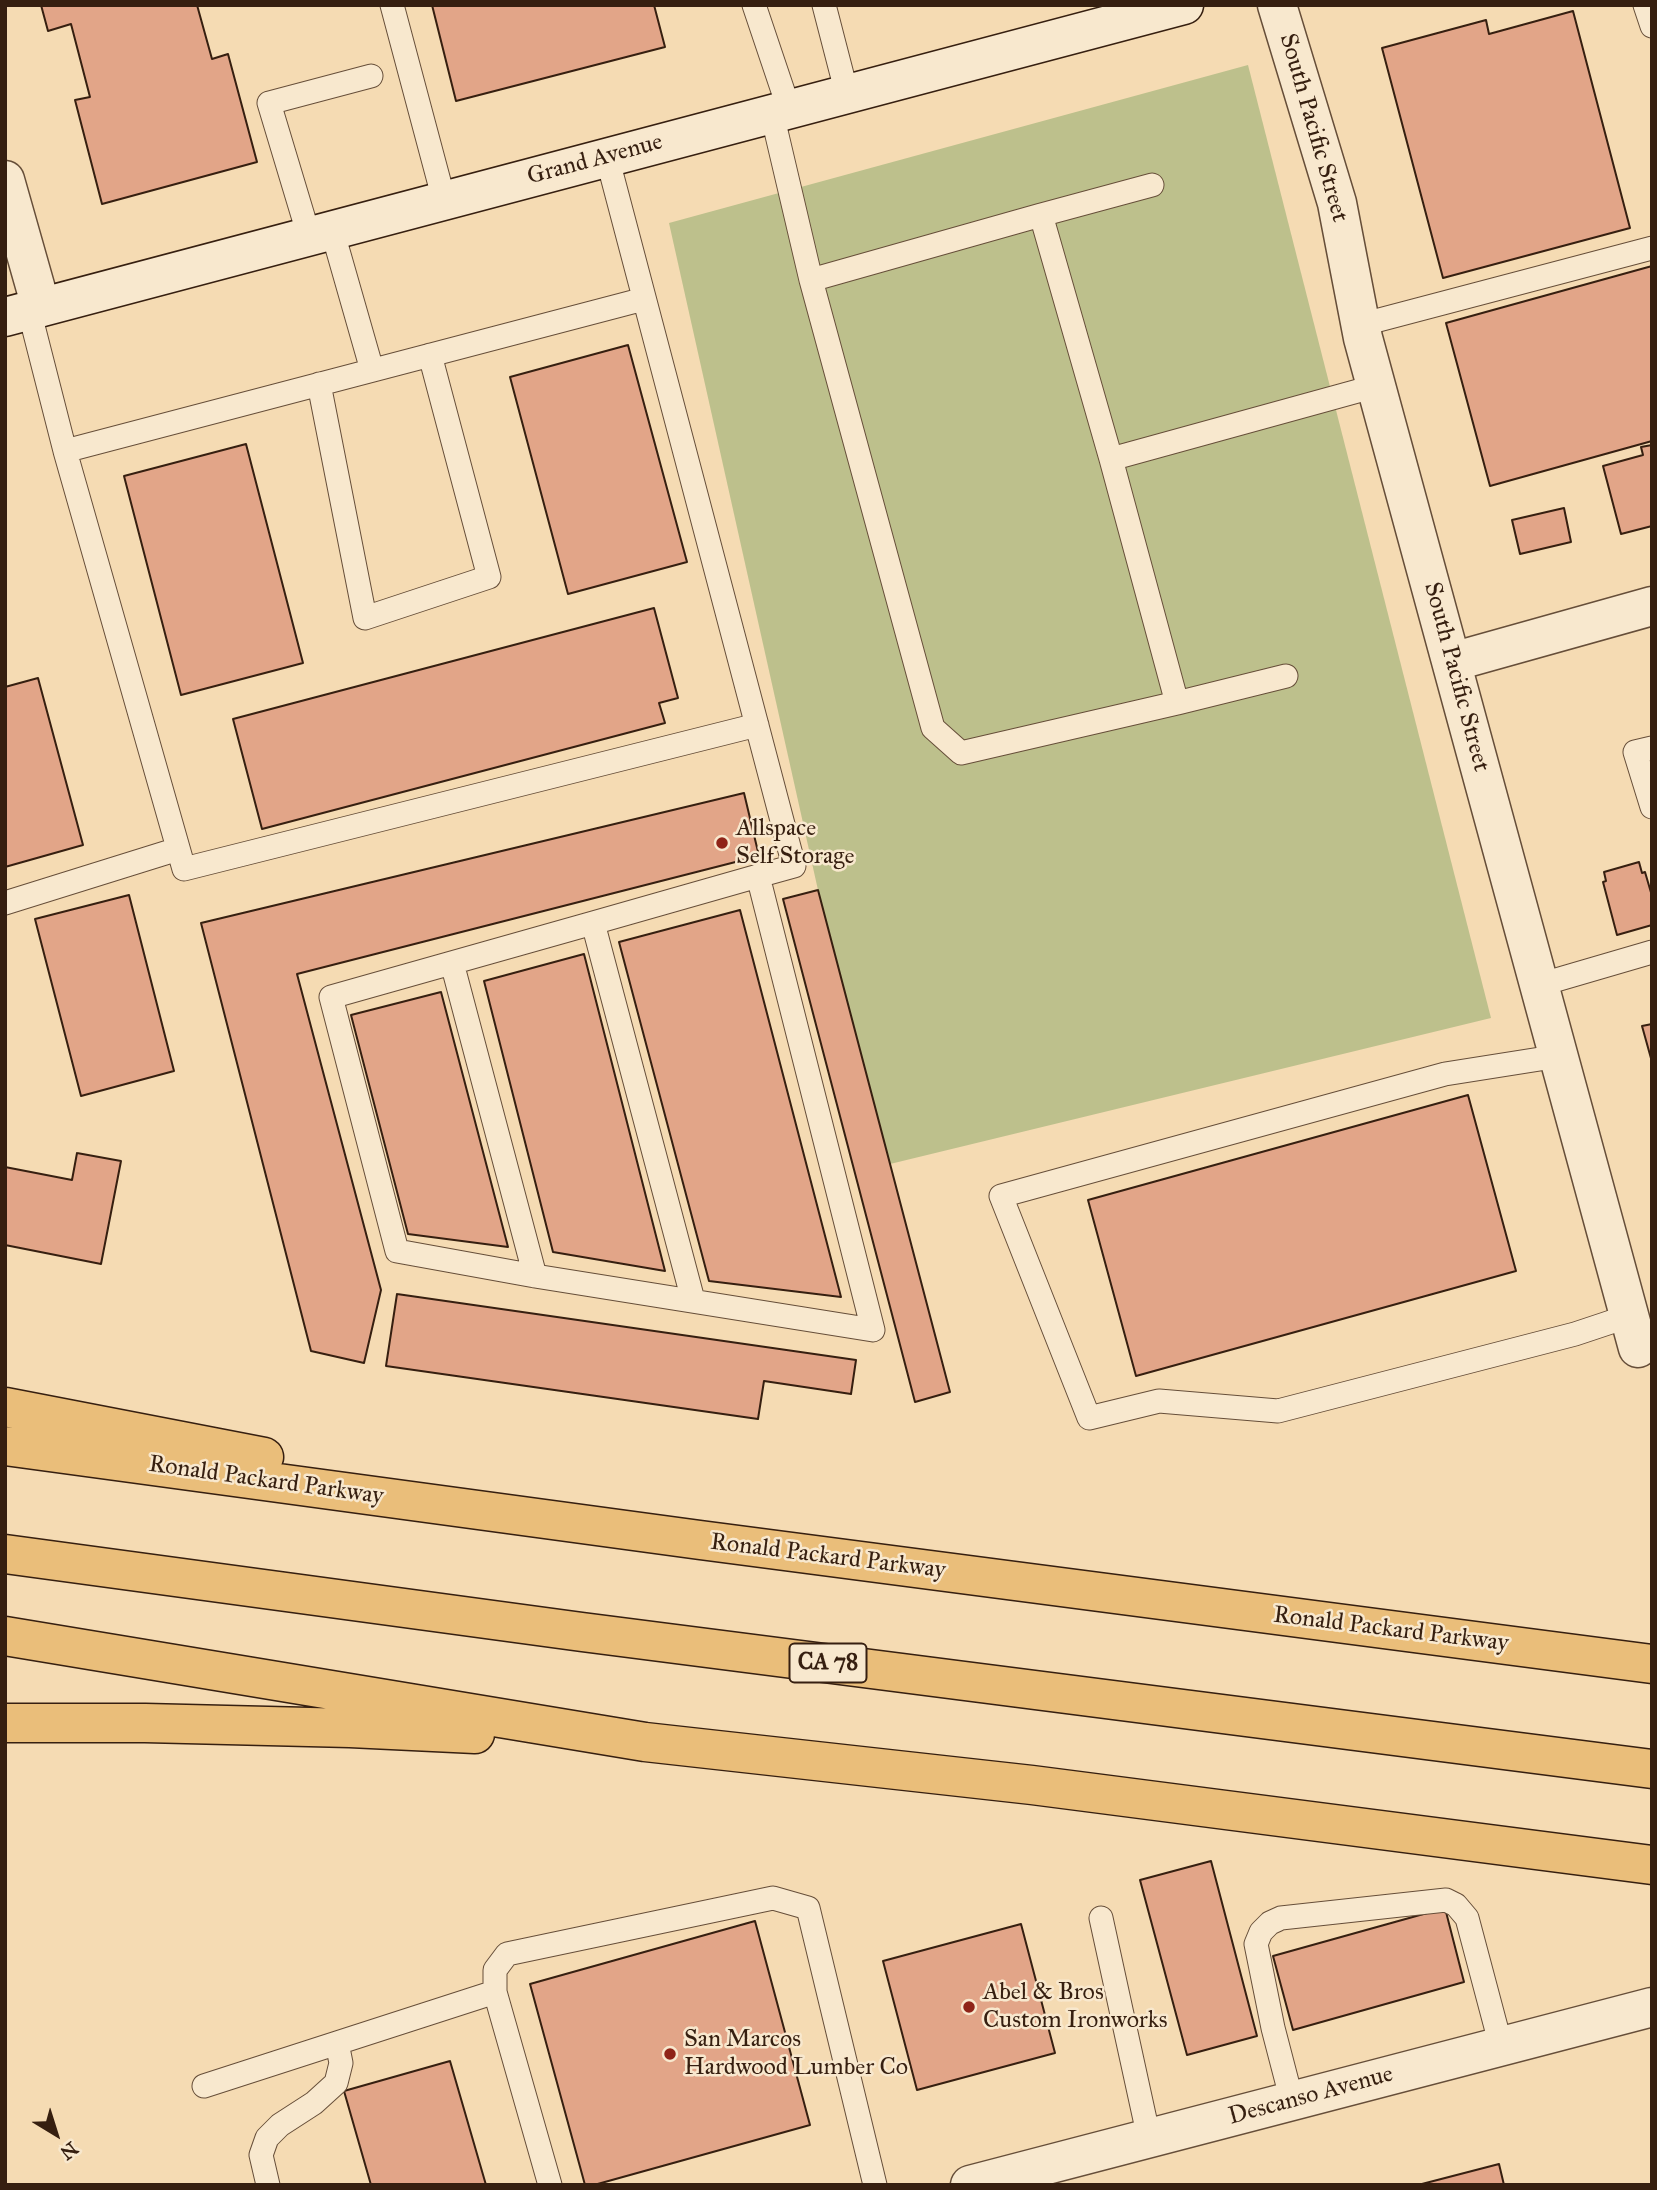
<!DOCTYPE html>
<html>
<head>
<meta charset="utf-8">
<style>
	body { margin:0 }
	#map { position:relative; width:1657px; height:2190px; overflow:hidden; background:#f5dbb3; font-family:"IM FELL Great Primer",serif }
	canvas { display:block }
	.frame { position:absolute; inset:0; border:7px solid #361f10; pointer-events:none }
	.north { position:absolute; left:21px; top:2099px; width:70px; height:70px; -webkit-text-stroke:5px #f8e8ce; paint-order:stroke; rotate:142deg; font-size:19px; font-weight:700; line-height:28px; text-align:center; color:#361f10 }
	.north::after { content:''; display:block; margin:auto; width:24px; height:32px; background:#361f10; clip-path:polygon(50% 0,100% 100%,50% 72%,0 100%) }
</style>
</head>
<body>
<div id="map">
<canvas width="1657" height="2190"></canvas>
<div class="frame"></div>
<div class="north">N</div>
</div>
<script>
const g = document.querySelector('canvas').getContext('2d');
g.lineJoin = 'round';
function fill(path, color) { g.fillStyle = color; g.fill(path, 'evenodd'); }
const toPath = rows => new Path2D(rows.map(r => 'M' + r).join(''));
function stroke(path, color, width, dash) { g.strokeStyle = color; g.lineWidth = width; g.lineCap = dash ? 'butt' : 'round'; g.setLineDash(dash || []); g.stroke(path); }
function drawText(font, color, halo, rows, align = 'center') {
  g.font = font + ' "IM FELL Great Primer",serif'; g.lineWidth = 5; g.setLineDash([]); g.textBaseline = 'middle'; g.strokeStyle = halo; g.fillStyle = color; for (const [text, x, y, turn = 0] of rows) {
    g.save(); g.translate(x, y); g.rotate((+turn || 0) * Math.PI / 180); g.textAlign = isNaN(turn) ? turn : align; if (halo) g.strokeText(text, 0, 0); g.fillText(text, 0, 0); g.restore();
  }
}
fill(toPath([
	[1248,65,1491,1018,890,1164,818,890,669,223]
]), '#bdc08c');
const building = toPath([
	[41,5,197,5,212,59,228,54,257,162,102,204,75,100,90,97,71,24,48,31,41,5],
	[432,5,654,5,665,47,456,101,432,5],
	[1573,11,1630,228,1443,278,1382,48,1486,20,1489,34,1573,11],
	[1652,266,1652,441,1490,486,1446,323,1652,266],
	[628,345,687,562,568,594,510,377,628,345],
	[246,444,303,663,181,695,124,476,246,444],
	[1652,445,1652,526,1621,534,1603,466,1643,455,1641,447,1652,445],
	[1564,508,1571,542,1520,554,1512,520,1564,508],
	[654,608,678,698,659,703,665,723,262,829,233,719,654,608],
	[38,678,83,845,5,867,5,687,38,678],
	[744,793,759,856,297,974,381,1290,364,1363,311,1351,201,923,744,793],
	[1639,862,1642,873,1645,872,1652,896,1652,925,1617,935,1603,882,1606,881,1604,872,1639,862],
	[818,890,950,1392,915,1402,783,899,818,890],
	[129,895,174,1071,81,1096,35,919,129,895],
	[740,910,841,1297,709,1281,619,942,740,910],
	[584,954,665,1271,553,1252,484,981,584,954],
	[441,992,508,1247,408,1234,351,1015,441,992],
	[1652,1024,1652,1062,1642,1026,1652,1024],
	[1468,1095,1516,1271,1136,1376,1088,1200,1468,1095],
	[77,1153,121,1161,101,1264,5,1245,5,1167,72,1180,77,1153],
	[397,1294,856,1360,851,1394,764,1381,758,1419,386,1366,397,1294],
	[1211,1861,1257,2036,1187,2055,1140,1880,1211,1861],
	[1445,1908,1464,1982,1293,2030,1273,1956,1445,1908],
	[755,1921,810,2125,594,2185,585,2185,530,1984,755,1921],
	[1021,1924,1055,2053,917,2090,883,1961,1021,1924],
	[450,2061,486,2185,371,2185,344,2091,450,2061],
	[1499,2164,1504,2185,1418,2185,1499,2164]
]);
fill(building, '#e2a588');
stroke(building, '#361f10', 2);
const service = toPath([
	[392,5,444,200],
	[754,5,789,109],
	[824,5,847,94],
	[1645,5,1652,26],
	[772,114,811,280,933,728,961,753,1177,703],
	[607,157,794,866,758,876,593,923,331,997,397,1251,535,1276,873,1330,758,876],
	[1152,185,1041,215,1111,459,1177,703,1286,676],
	[332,230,372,370],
	[309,236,269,103,371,76],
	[811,280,1041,215],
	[29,310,65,451,644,299],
	[1360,325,1652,248],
	[319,384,365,618,489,577,430,355],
	[65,451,184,869,757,725],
	[1111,459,1376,386],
	[1652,748,1635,752,1652,807],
	[5,903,178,849],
	[593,923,693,1300],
	[452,963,535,1276],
	[1539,985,1652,952],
	[1559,1056,1445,1074,1001,1196,1089,1418,1159,1401,1278,1411,1575,1334,1629,1316],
	[1101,1918,1149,2138],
	[495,1992,495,1970,507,1954,773,1898,808,1908,875,2185],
	[204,2086,495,1992,550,2185],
	[1292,2101,1273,2028,1256,1944,1261,1932,1270,1923,1281,1918,1446,1900,1456,1905,1467,1918,1501,2046],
	[268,2185,261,2155,267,2138,280,2125,314,2103,336,2083,341,2063,337,2043]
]);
const minor = toPath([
	[5,180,41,307],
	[1452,662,1652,606]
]);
const tertiary = toPath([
	[1277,5,1337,203,1363,338,1638,1348],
	[970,2185,1652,2007]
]);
const secondary = toPath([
	[5,317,1184,5]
]);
const motorway = toPath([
	[5,1407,264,1457],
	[5,1446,700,1540,1652,1664],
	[5,1554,582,1632,1652,1769],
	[5,1636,645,1742,1032,1785,1652,1865],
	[5,1723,145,1723,350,1728,475,1734]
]);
stroke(service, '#664e39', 25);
stroke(minor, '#664e39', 41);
stroke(tertiary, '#664e39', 41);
stroke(secondary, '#361f10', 41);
stroke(motorway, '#361f10', 41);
stroke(service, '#f8e8ce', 23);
stroke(minor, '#f8e8ce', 38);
stroke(tertiary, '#f8e8ce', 38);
stroke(secondary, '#f8e8ce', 38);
stroke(motorway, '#eabe7a', 38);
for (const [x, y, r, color] of [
	[722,843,7,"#8f2418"],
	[969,2007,7,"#8f2418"],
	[670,2054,7,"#8f2418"]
]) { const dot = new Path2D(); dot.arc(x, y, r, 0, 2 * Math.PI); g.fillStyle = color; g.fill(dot); stroke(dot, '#f8e8ce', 2.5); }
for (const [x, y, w] of [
	[828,1663,77]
]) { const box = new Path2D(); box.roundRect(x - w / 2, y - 19.5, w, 39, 5); g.fillStyle = '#f8e8ce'; g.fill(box); stroke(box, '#361f10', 2); }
drawText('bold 23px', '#361f10', null, [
	["CA 78",828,1663]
]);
drawText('24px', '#361f10', '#f8e8ce', [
	["South Pacific Street",1313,128,74],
	["Grand Avenue",595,160,-15],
	["South Pacific Street",1456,677,75],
	["Ronald Packard Parkway",266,1481,8],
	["Ronald Packard Parkway",828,1557,7],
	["Ronald Packard Parkway",1391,1630,7],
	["Descanso Avenue",1311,2096,-15]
]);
drawText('24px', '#361f10', '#f8e8ce', [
	["Allspace",736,829],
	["Self Storage",736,857],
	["Abel & Bros",983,1993],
	["Custom Ironworks",983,2021],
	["San Marcos",684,2040],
	["Hardwood Lumber Co",684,2068]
], 'left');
</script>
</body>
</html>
